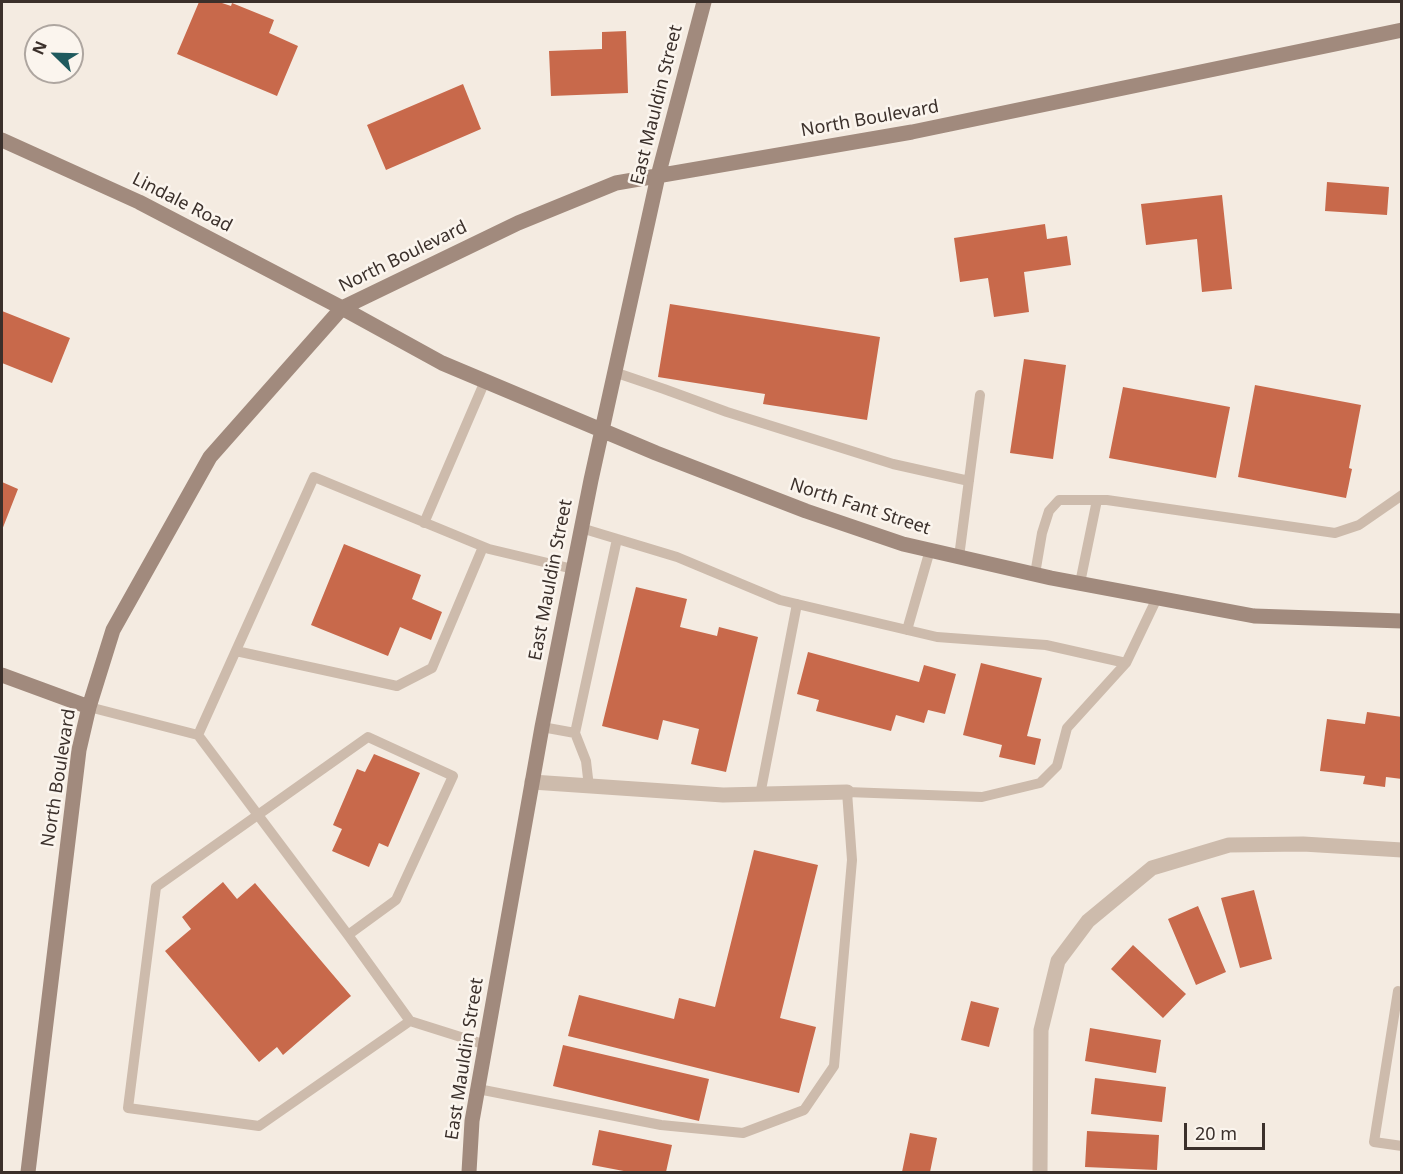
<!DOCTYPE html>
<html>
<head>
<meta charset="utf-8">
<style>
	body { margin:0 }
	#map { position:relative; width:1403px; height:1174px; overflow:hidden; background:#f4ebe1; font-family:"Noto Sans",sans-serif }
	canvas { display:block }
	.frame { position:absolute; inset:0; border:3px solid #3b302b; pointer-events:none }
	.north { position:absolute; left:24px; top:24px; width:60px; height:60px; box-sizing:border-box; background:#fbf5ee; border:2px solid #aea6a0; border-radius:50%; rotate:293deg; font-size:16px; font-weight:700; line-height:24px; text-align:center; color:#3b302b }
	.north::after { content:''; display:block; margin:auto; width:21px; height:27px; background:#1f5a5e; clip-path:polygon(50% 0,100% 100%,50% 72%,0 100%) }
	.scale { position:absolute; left:1184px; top:1123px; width:81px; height:27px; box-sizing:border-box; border:3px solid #3b302b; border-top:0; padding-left:8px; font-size:18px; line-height:21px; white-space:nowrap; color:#3b302b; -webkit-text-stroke:4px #fbf5ee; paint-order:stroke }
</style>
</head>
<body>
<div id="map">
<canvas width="1403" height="1174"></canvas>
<div class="frame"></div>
<div class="north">N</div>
<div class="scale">20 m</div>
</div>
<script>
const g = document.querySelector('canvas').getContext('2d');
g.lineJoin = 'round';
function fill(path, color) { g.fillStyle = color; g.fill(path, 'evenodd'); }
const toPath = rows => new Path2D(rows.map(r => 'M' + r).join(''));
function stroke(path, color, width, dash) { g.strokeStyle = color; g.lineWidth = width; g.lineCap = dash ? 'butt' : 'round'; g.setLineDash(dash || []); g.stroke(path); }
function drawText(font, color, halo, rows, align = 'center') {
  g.font = font + ' "Noto Sans",sans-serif'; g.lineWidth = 5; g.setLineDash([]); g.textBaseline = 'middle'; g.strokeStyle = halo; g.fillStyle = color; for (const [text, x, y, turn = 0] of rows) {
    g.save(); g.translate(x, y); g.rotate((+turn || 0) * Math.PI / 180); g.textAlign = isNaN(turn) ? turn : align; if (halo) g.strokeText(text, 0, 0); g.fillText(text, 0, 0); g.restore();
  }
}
fill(toPath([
	[199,2,219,2,231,6,232,3,274,20,269,33,298,46,277,96,177,54],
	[626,31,628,93,551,96,549,51,602,49,602,32],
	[463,84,481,129,386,170,367,125],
	[1327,182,1389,187,1387,215,1325,211],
	[1222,195,1232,289,1202,292,1197,239,1146,245,1141,204],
	[1045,224,1047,239,1067,236,1071,265,1024,272,1029,312,994,317,988,278,960,282,954,238],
	[670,304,880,337,867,420,763,404,765,394,658,377],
	[2,311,70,338,52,383,2,363],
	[1024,359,1066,365,1053,459,1010,453],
	[1255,385,1361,405,1349,468,1352,469,1346,498,1238,477],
	[1123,387,1230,407,1216,478,1109,458],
	[2,482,18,489,2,530],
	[344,544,421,575,412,599,442,612,431,640,400,627,388,656,311,625],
	[636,587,687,599,680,627,717,636,719,627,758,637,726,772,691,764,699,729,663,720,658,740,602,726],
	[808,652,919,682,924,665,956,674,945,714,928,710,924,723,896,715,891,731,816,711,819,700,797,694],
	[981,663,1042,678,1027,736,1041,739,1035,765,999,757,1002,745,963,735],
	[1367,712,1402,717,1402,779,1386,777,1385,787,1363,784,1365,776,1320,771,1327,719,1365,724],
	[374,754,420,773,388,847,379,843,369,867,332,851,342,829,333,825,357,769,365,772],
	[754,850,818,865,780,1018,816,1027,799,1093,568,1036,579,995,674,1019,679,998,715,1007],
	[223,882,237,899,255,883,351,996,283,1055,277,1047,259,1062,165,951,191,929,182,917],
	[1254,890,1272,959,1240,968,1221,898],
	[1198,906,1226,972,1196,985,1168,919],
	[1133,945,1186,994,1163,1018,1111,969],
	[971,1001,999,1008,989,1047,961,1040],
	[1090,1028,1161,1040,1156,1073,1085,1061],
	[563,1045,709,1079,699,1121,553,1086],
	[1095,1078,1166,1087,1162,1122,1091,1114],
	[599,1130,672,1145,666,1172,629,1172,592,1165],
	[1087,1131,1159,1135,1157,1170,1085,1167],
	[910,1133,937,1138,930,1172,902,1172]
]), '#c8694b');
stroke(toPath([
	[614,372,664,389,727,412,893,464,969,481],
	[424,523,485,381],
	[959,557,980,395],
	[1035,574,1042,533,1049,511,1059,500,1107,500,1335,533,1359,525,1402,495],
	[1080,583,1097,500],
	[907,630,930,550],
	[236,651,397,686,432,668,483,547],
	[1126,663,1157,598],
	[89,707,198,735,348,935,410,1021],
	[542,727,575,733,617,539],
	[575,733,586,761,589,787],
	[198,735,314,477,489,549,573,569],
	[760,795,797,604],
	[348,935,396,900,453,776,368,737,156,887,128,1108,259,1126,410,1021,486,1045],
	[1402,992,1398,991,1374,1142,1402,1146],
	[478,1089,661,1125,743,1133,804,1110,834,1066,852,860,847,792,982,797,1040,783,1057,766,1067,728,1126,663,1046,645,937,637,780,600,677,557,581,528]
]), '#cdbbac', 10);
stroke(toPath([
	[532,782,723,795,847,792],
	[1040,1172,1041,1030,1058,961,1088,921,1152,868,1229,845,1303,844,1402,850]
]), '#cdbbac', 15);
stroke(toPath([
	[2,140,139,202,342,308,442,363,656,453,806,511,903,544,1051,578,1254,616,1402,621],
	[2,675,89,707],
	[28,1172,79,750,89,707,113,630,210,457,342,308,518,223,616,183,912,132,1402,30],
	[469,1172,472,1121,542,727,591,480,658,176,704,2]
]), '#a18a7d', 15);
drawText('18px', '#3b302b', '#fbf5ee', [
	["East Mauldin Street",657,105,-76],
	["North Boulevard",870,119,-10],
	["Lindale Road",182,203,27],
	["North Boulevard",403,257,-26],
	["North Fant Street",860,507,18],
	["East Mauldin Street",551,580,-79],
	["North Boulevard",59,778,-81],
	["East Mauldin Street",465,1059,-81]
]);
</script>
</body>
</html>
